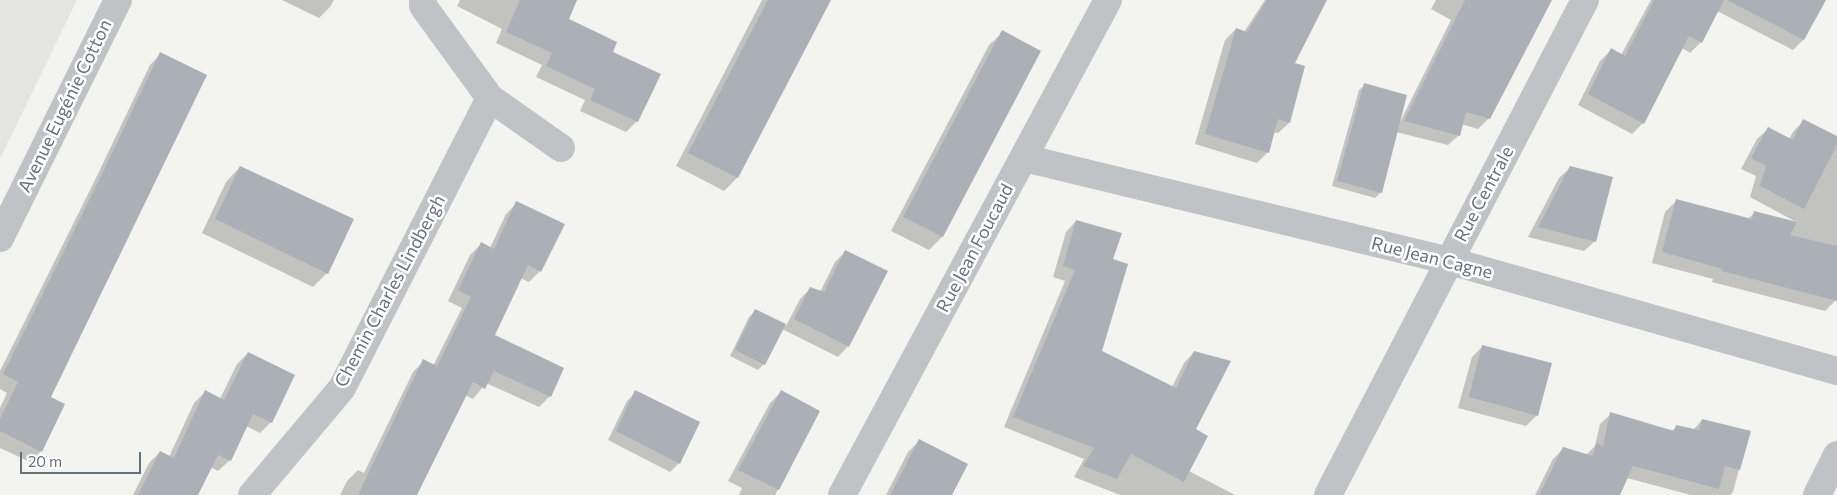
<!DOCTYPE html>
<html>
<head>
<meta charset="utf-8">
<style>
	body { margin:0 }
	#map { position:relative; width:1837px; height:495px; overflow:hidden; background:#f3f4ef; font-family:Commissioner,sans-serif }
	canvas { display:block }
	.scale { position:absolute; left:20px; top:452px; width:121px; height:22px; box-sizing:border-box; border:2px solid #64727f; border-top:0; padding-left:6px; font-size:15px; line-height:18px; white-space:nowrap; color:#64727f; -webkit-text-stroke:4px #fff; paint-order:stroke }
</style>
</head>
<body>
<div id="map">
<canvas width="1837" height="495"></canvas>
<div class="scale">20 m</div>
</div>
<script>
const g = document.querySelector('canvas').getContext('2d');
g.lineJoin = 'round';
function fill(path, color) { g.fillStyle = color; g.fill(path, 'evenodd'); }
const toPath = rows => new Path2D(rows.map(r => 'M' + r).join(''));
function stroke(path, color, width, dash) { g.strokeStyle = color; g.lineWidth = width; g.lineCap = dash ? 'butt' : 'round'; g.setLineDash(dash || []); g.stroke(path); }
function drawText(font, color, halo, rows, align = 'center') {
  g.font = font + ' Commissioner,sans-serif'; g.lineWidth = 5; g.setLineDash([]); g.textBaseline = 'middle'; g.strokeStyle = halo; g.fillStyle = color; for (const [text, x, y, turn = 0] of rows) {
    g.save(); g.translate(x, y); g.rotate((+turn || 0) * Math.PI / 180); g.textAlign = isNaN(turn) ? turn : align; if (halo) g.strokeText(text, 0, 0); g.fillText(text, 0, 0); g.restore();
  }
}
fill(toPath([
	[0,0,77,0,0,159]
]), '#e4e5e3');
fill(toPath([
	[282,0,334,0,330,7,319,18],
	[460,0,558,0,567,19,611,52,637,121,626,132,580,111,585,100,536,77,542,65,496,43,502,29,457,6],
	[762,0,829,0,737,178,724,191,676,166],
	[1265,0,1326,0,1293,64,1303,67,1289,123,1278,133,1273,132,1268,152,1257,163,1195,144,1225,40,1236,29,1244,32],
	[1436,0,1551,0,1489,118,1478,129,1461,124,1459,135,1448,145,1396,132,1381,192,1375,198,1332,186,1359,90,1365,85,1400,122,1451,20,1431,9],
	[1651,0,1824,0,1803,40,1793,50,1717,11,1701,42,1690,53,1682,48,1643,123,1632,134,1578,105,1600,61,1611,50,1621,55],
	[1003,32,1040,51,942,237,929,250,891,231,989,45],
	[161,54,49,398,41,451,30,462,0,448,0,408,7,393,0,389,0,371,94,182,150,65],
	[1803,121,1837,138,1837,295,1836,300,1825,311,1712,282,1713,279,1652,263,1665,212,1676,201,1748,219,1754,213,1798,223,1750,197,1756,176,1741,169,1757,139,1768,129,1789,139,1793,132],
	[240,167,327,273,313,287,202,233,226,182],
	[1570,168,1595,241,1584,251,1528,237,1559,178],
	[517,203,540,271,529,282,520,278,493,335,550,396,539,407,486,383,473,399,465,395,416,495,340,495,347,481,358,470,364,473,413,372,424,361,433,366,462,308,448,301,470,255,481,244,490,248,506,214],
	[1076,221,1112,260,1101,352,1172,387,1184,363,1194,352,1194,430,1189,471,1235,495,1120,495,1074,477,1084,459,1004,427,1065,281,1053,277,1066,232],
	[845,252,848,346,838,357,782,329,764,364,758,370,730,356,749,317,755,311,786,326,800,299,811,288,820,292,835,262],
	[1483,346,1537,415,1526,426,1458,408,1472,357],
	[248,353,271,422,260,433,246,426,230,460,218,471,210,467,197,495,133,495,149,463,160,452,169,457,194,403,205,392,220,399,237,364],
	[636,392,679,463,670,472,608,440,627,401],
	[781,392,819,412,775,495,739,495,742,488,728,481,770,403],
	[1611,414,1671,432,1677,426,1693,430,1702,420,1749,431,1733,492,1730,495,1691,495,1627,478,1619,495,1535,495,1553,459,1563,449,1586,455,1595,446,1600,424],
	[919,441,951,495,886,495,908,452]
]), '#0003');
fill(toPath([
	[520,0,577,0,569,19,617,42,613,52,661,74,638,122,590,100,595,89,546,66,552,53,506,32],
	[768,0,831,0,738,178,688,153],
	[1267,0,1327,0,1295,63,1305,66,1290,123,1278,119,1269,153,1205,134,1236,28,1247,32],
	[1465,0,1552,0,1490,119,1466,112,1460,136,1404,121],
	[1654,0,1724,0,1702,43,1689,36,1644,124,1588,94,1611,48,1625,56],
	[1727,0,1826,0,1804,40],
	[1002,30,1041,51,943,237,903,217],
	[160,52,207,75,51,397,65,404,42,452,0,431,0,419,18,382,3,374,104,170],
	[1364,83,1407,95,1382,193,1337,181],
	[1803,119,1837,136,1837,145,1804,209,1760,186,1766,166,1751,158,1768,127,1793,140],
	[240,166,354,219,328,274,215,219],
	[1570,166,1613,177,1596,242,1538,227],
	[1676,199,1752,219,1754,211,1797,222,1790,235,1837,246,1837,301,1722,271,1723,269,1662,252],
	[516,201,565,224,541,272,528,265,495,335,564,368,551,397,494,371,485,389,473,382,417,495,358,495,423,359,437,366,471,297,458,290,481,242,494,249],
	[1076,220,1122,233,1113,259,1128,264,1102,351,1176,388,1194,351,1231,361,1196,429,1208,436,1184,482,1131,454,1117,479,1083,466,1094,448,1013,417,1075,270,1063,266],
	[845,250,888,271,849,347,794,319,810,287,824,292],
	[755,309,786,324,765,365,735,350],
	[1482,345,1552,363,1538,416,1469,397],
	[248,352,295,375,272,423,253,414,231,461,218,455,198,495,138,495,160,451,174,458,205,390,224,400],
	[635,390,700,422,680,464,616,431],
	[781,390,820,411,779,490,738,470],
	[1610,412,1674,431,1676,425,1699,430,1702,419,1751,431,1740,470,1725,466,1719,489,1633,466,1620,495,1539,495,1563,447,1593,456,1596,443,1603,446],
	[919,439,968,464,952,495,890,495]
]), '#aab0b5');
stroke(toPath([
	[490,98,561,148],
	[1024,158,1450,261,1837,371],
	[0,238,118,0],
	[252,495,342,388,490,98,423,6,423,0],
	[842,495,1108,0],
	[1328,495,1585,0],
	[1817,495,1837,455]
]), '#bfc3c6', 28);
drawText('18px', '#64727f', '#fff', [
	["Avenue Eugénie Cotton",65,106,-64],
	["Rue Centrale",1484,194,-62],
	["Rue Jean Foucaud",975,248,-62],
	["Rue Jean Cagne",1432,258,14],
	["Chemin Charles Lindbergh",390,291,-62]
]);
</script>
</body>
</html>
